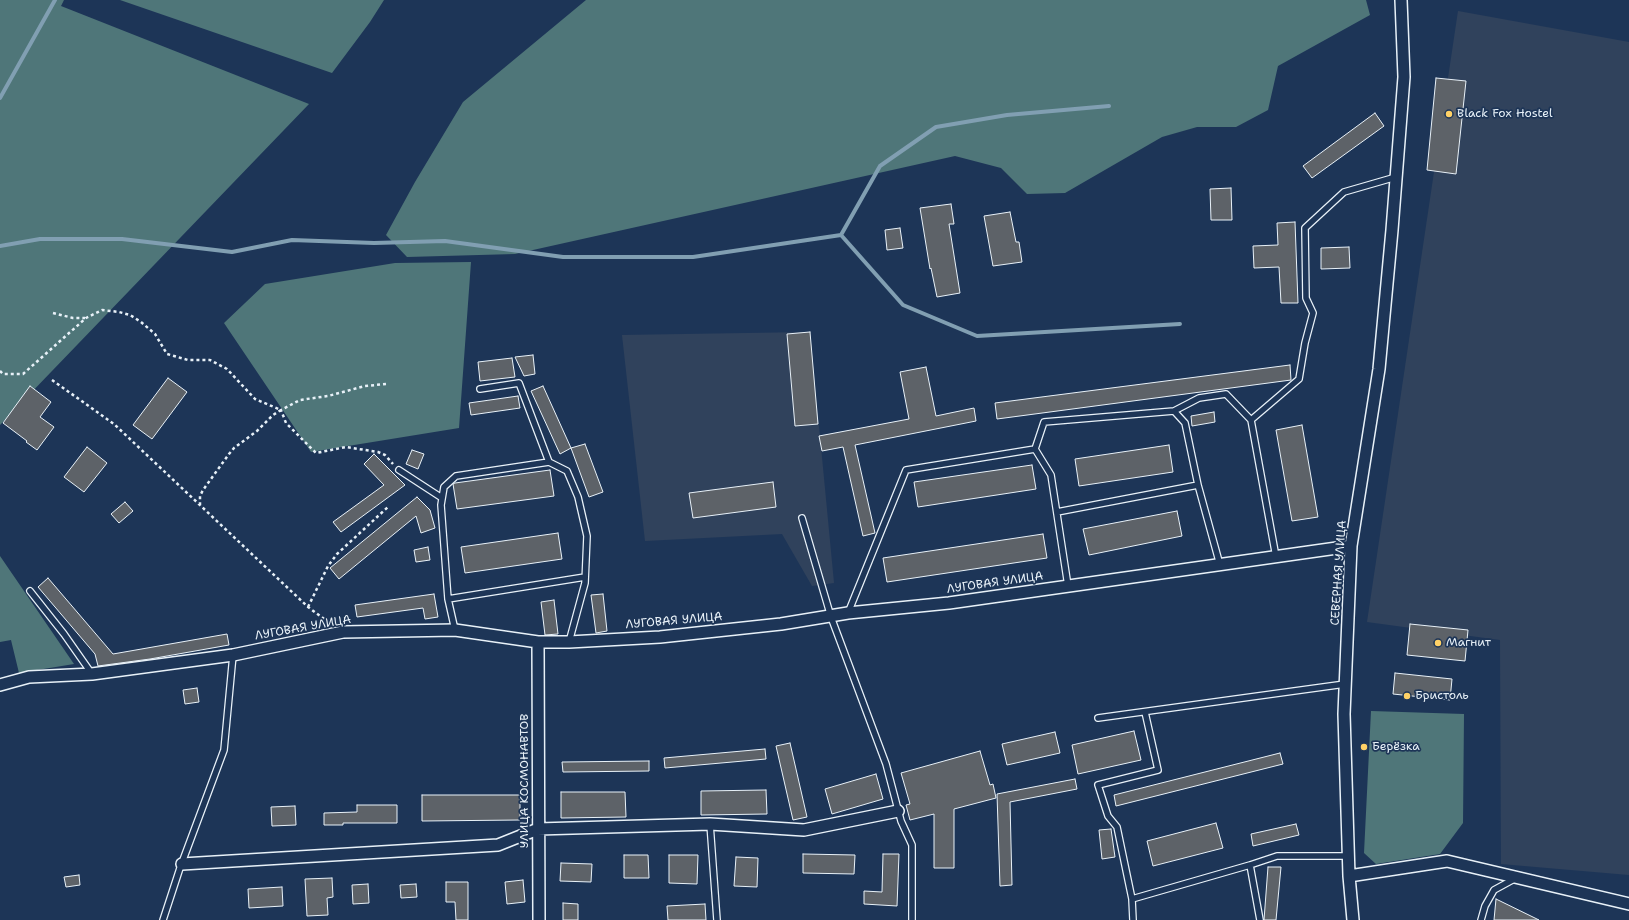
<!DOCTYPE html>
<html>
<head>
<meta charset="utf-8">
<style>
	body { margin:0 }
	canvas { display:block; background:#1d3557 }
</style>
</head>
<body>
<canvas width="1629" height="920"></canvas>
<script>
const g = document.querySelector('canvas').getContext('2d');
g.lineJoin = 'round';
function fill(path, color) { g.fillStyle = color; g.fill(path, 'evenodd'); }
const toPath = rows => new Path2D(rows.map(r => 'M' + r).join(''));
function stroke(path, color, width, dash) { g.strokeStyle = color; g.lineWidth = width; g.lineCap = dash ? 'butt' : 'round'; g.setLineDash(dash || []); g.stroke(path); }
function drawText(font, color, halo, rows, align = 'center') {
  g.font = font + ' "Shantell Sans",sans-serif'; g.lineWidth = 3.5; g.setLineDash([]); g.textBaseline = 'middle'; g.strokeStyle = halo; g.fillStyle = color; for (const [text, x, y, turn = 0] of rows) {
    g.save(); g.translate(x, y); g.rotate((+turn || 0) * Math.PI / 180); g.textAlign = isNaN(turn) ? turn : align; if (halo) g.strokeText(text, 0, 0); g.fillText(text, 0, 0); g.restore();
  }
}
fill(toPath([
	[1458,11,1629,42,1629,875,1501,864,1500,640,1367,622],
	[810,332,834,583,812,586,782,534,645,541,622,335]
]), '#30425c');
fill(toPath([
	[0,0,64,0,61,6,309,104,0,425],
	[120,0,384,0,370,22,332,73],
	[586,0,1366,0,1370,15,1278,66,1268,110,1236,127,1197,127,1162,137,1065,193,1027,194,1001,168,955,156,515,254,407,257,386,235,415,182,463,102],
	[471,262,459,428,311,452,224,323,265,284,395,263],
	[0,556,74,664,19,673,11,640,0,642],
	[1371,711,1464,714,1463,823,1440,854,1376,864,1364,853]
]), '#4f7679');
stroke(toPath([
	[0,98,55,0],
	[841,235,903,305,977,336,1180,324],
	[841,235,880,166,936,127,1007,115,1109,106],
	[0,246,40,239,122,239,232,252,292,240,374,243,445,241,563,257,693,257,841,235]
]), '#819fb2', 4);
const building = toPath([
	[1436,78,1466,81,1456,174,1427,170,1436,78],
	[1375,113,1384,126,1312,178,1303,166,1375,113],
	[1231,188,1232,220,1211,220,1210,189,1231,188],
	[951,204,954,224,949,224,960,293,937,297,931,268,930,269,920,208,951,204],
	[1010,212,1016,242,1019,242,1022,262,993,266,984,216,1010,212],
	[1295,222,1298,303,1281,303,1279,267,1254,268,1253,246,1278,245,1277,223,1295,222],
	[900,228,903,248,887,250,885,230,900,228],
	[1349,247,1350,268,1321,269,1321,248,1349,247],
	[810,332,818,424,795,426,787,334,810,332],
	[533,355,535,374,524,376,515,357,533,355],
	[512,358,515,377,480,381,478,362,512,358],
	[1290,365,1291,380,997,419,995,403,1290,365],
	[926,367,936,416,974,408,976,421,855,445,875,533,863,536,843,447,822,451,819,436,909,419,900,372,926,367],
	[168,378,187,392,152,439,133,425,168,378],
	[30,386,51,402,40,417,54,427,37,450,26,442,27,441,3,423,30,386],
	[543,386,571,448,560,454,531,391,543,386],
	[518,396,520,408,471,415,469,403,518,396],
	[1214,412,1215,422,1192,426,1191,416,1214,412],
	[1302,425,1318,517,1292,521,1276,430,1302,425],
	[585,444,603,492,589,497,571,448,585,444],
	[1169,445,1173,472,1079,486,1075,459,1169,445],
	[87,447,107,463,84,492,64,477,87,447],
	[412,450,424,454,418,469,406,464,412,450],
	[374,454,405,485,341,532,333,522,384,485,364,464,374,454],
	[1032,465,1036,489,918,507,914,482,1032,465],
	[550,470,554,496,457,509,453,484,455,483,550,470],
	[773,482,776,507,693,518,689,493,773,482],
	[417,497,430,510,435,528,421,533,416,516,339,579,330,568,417,497],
	[125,502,133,511,119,523,111,514,125,502],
	[1177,511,1182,536,1089,555,1083,529,1177,511],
	[558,533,562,559,465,573,461,547,558,533],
	[1043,534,1047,558,887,582,883,558,1043,534],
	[428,547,430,560,416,562,414,550,428,547],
	[48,578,113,654,227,634,229,645,150,659,98,666,95,654,38,587,48,578],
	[434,594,438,617,425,619,423,608,357,617,355,605,434,594],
	[603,594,607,631,596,633,591,595,603,594],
	[554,600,558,634,545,635,541,602,554,600],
	[1410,624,1468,630,1465,661,1407,655,1410,624],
	[1395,673,1452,679,1450,700,1393,694,1395,673],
	[197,688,199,702,185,704,183,690,197,688],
	[1134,731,1141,760,1078,774,1072,745,1134,731],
	[1055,732,1060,753,1007,765,1002,744,1055,732],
	[790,743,807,817,793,820,776,746,790,743],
	[765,749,766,759,665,768,664,758,765,749],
	[980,751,990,785,993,784,996,798,954,809,954,868,934,868,934,814,910,820,906,805,910,804,901,773,980,751],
	[1280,753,1283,764,1116,806,1114,795,1280,753],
	[649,761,649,771,563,772,562,762,649,761],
	[876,774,883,799,832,814,825,789,876,774],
	[1075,779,1077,789,1010,802,1012,885,1000,886,997,794,1075,779],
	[766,790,767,814,701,815,701,791,766,790],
	[561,792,625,792,626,817,561,818,561,792],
	[422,795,520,795,520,820,422,821,422,795],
	[357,805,397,805,397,823,343,823,343,825,324,825,324,813,357,812,357,805],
	[295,806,296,825,272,826,271,807,295,806],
	[1216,823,1223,848,1153,866,1147,841,1216,823],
	[1296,824,1299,835,1253,846,1251,834,1296,824],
	[1111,829,1115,857,1102,859,1099,830,1111,829],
	[803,854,855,855,854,874,803,873,803,854],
	[883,854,899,854,897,906,864,904,864,891,882,892,883,854],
	[624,855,648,855,649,878,624,878,624,855],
	[669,855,698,855,697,884,669,883,669,855],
	[736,857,758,858,757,887,734,886,736,857],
	[561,863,592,864,591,882,560,881,561,863],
	[1268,867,1281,867,1276,920,1264,920,1268,867],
	[79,875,80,885,66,887,64,877,79,875],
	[332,878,333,897,327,898,328,915,307,916,305,879,332,878],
	[523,880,525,902,507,904,505,882,523,880],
	[446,882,468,882,468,920,456,920,455,902,446,902,446,882],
	[368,884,369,903,353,904,352,885,368,884],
	[416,884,417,897,401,898,400,885,416,884],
	[282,887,283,906,249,908,248,889,282,887],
	[1496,899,1539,920,1494,920,1496,899],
	[563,903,578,904,578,920,563,920,563,903],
	[705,904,706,920,668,920,667,906,705,904]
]);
fill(building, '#5d6268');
stroke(building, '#e8f1f8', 1);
const service = toPath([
	[480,389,519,383,549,462],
	[1174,411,1199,398,1226,394,1251,420,1276,557],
	[1251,420,1299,379,1305,343,1313,313,1306,298,1305,228,1344,192,1396,177],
	[1035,449,1044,422,1174,411,1185,423,1198,485],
	[399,470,442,498],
	[1057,512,1198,485,1220,565],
	[802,518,831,617,886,764,901,821,912,845,912,920],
	[30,591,64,634,92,674],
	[448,599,585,577],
	[848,613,906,470,1035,449,1051,475,1068,586],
	[455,630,448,599,441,505,444,487,456,476,549,462,567,471,578,497,587,536,585,583,569,642],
	[1145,712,1158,770,1098,785,1108,816,1117,827,1132,899,1250,865],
	[1098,718,1345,684],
	[710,824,717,920],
	[1132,899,1133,920],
	[163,920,180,868,224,750,233,655],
	[1260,920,1250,865,1277,856,1348,856],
	[1481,920,1485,906,1494,890,1516,878]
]);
const minor = toPath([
	[538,642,539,920],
	[0,685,29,677,92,674,233,655,343,632,455,630,538,642,569,642,660,637,781,624,848,613,949,603,1351,546],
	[182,864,498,845,538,829,710,824,804,830,898,811],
	[1349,876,1447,861,1629,904],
	[1353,920,1349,876,1344,714,1351,546,1379,369,1392,230,1404,77,1401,0]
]);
stroke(service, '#e8f1f8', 8);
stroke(minor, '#e8f1f8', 14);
stroke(toPath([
	[53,313,73,318,85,318],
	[0,371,3,374,23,374,86,318,102,310,119,312,130,315,141,322,155,334,167,354,188,360,210,360,227,369,255,399,281,410,273,415,257,431,234,448,229,454,203,490,200,496,200,506],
	[52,380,114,424,308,607,331,624],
	[386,384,365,386,328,396,300,400,281,410,286,423,316,453,346,447,378,452,385,455,393,464],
	[308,607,328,566,337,554,389,506]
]), '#e8f1f8', 2.5, [3, 3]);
stroke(service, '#1d3557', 5.5);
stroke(minor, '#1d3557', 11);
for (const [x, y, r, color] of [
	[1449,114,4,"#ffd166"],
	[1438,643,4,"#ffd166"],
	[1407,696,4,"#ffd166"],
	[1364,747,4,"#ffd166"]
]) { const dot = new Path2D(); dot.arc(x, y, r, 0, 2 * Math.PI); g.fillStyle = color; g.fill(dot); stroke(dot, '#1d3557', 1.5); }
drawText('12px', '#e8f1f8', '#1d3557', [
	["Black Fox Hostel",1457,114],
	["Магнит",1446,643],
	["Бристоль",1415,696],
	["Берёзка",1372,747]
], 'left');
drawText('12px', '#e8f1f8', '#1d3557', [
	["СЕВЕРНАЯ УЛИЦА",1339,573,-86],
	["ЛУГОВАЯ УЛИЦА",995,583,-8],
	["ЛУГОВАЯ УЛИЦА",674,621,-5],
	["ЛУГОВАЯ УЛИЦА",303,628,-10],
	["УЛИЦА КОСМОНАВТОВ",525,781,-90]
]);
</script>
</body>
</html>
